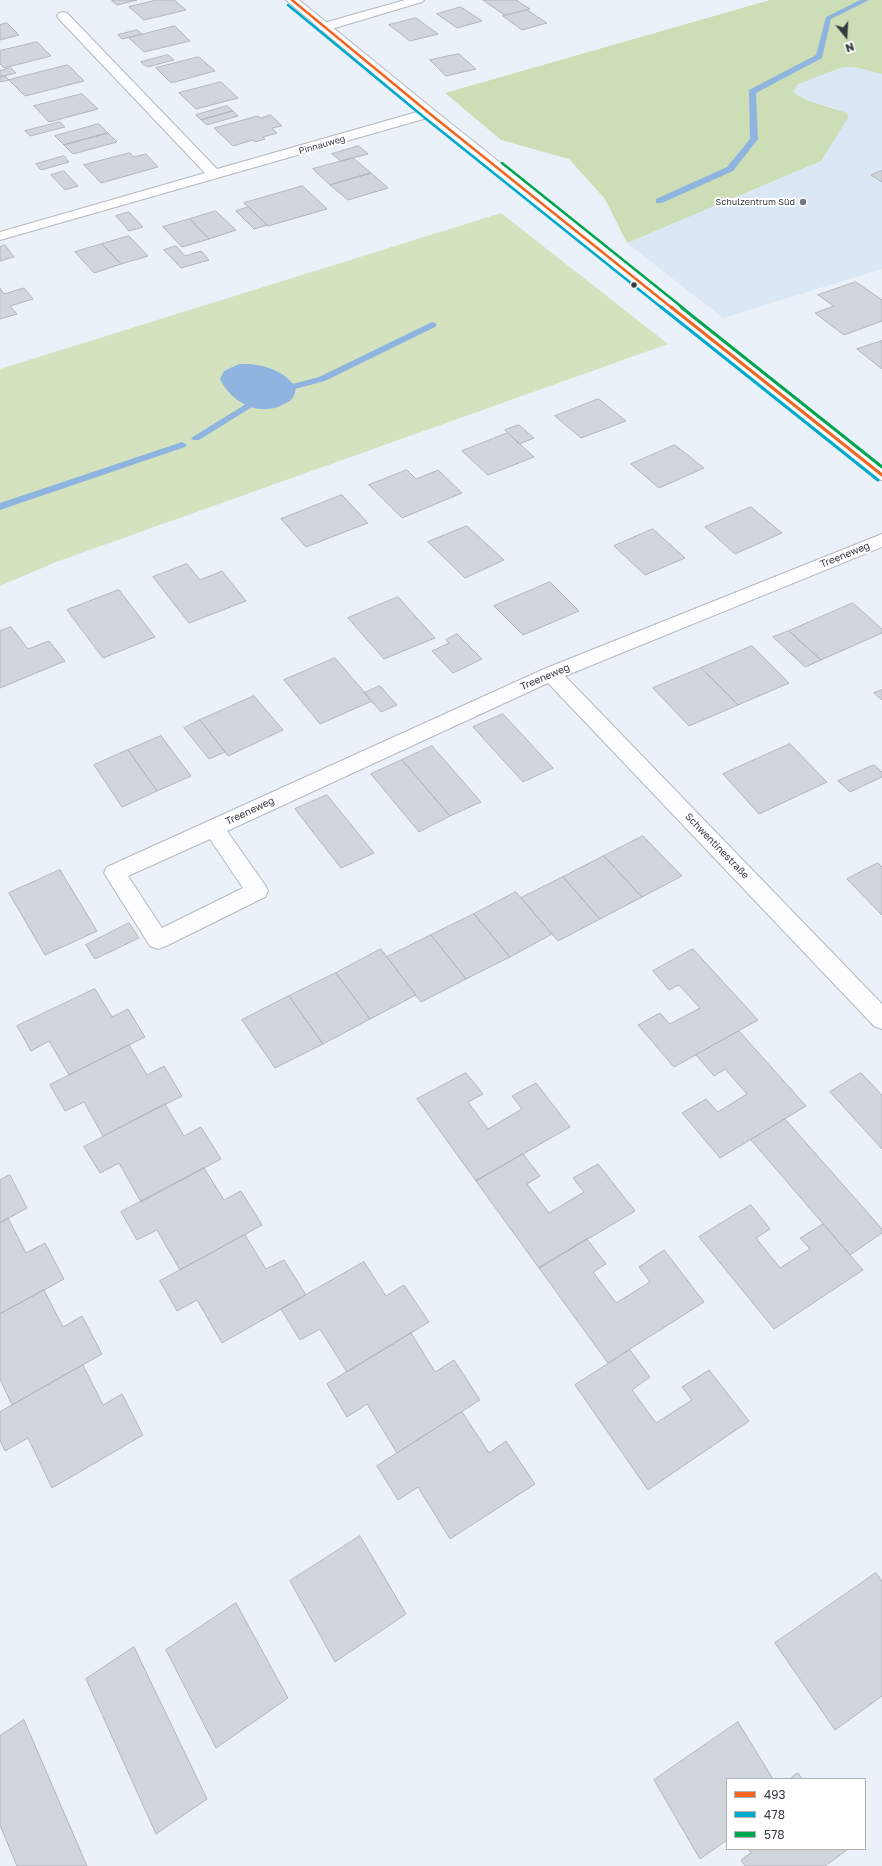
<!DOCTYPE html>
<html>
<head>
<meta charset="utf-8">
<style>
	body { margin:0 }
	#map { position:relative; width:882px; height:1866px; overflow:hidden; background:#ebf1f8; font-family:"Golos Text",sans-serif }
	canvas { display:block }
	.legend { position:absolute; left:726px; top:1778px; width:140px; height:72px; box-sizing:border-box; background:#fff; border:1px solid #afb1b3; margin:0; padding:5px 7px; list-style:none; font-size:12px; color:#363b40 }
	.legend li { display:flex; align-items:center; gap:8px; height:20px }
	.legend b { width:20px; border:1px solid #afb1b3 }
	.north { position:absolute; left:826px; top:16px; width:40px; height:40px; -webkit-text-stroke:3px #fff; paint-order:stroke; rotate:162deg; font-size:11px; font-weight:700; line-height:16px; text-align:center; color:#363b40 }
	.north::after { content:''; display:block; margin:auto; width:14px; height:18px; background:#363b40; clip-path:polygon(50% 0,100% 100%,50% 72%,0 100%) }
</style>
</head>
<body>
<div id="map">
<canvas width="882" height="1866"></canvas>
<ul class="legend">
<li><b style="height:5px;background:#f26522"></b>493</li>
<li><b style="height:5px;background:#00a9ce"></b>478</li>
<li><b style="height:5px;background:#00a651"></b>578</li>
</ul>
<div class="north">N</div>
</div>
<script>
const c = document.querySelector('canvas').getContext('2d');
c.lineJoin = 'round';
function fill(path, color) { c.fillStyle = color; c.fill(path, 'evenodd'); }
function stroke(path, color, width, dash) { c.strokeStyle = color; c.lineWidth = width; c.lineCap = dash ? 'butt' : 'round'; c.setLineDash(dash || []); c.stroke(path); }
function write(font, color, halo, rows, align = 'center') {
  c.font = font + ' "Golos Text",sans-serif'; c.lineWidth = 4; c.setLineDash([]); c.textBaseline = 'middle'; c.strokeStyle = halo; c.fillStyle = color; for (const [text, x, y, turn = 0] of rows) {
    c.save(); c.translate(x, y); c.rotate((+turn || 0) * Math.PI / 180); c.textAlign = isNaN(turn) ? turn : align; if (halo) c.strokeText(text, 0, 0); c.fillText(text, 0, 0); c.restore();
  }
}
const built = new Path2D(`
	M 843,67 L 854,67 L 882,74 L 882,269 L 723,318 L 627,243 L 821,161 L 837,109 L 806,100 L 793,92 L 798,83 Z`);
const green = new Path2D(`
	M 501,213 L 668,344 L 56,562 L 0,586 L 0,369 Z`);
const forest = new Path2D(`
	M 770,0 L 882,0 L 882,74 L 854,67 L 843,67 L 798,84 L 793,92 L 806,100 L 847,113 L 848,118 L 821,161 L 627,243 L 605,199 L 569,159 L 501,140 L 445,93 Z`);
const water = new Path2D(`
	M 239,364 C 261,363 282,369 296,387 C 295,397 292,401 282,405 C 258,417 231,402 220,379 L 224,371 Z`);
const stream = new Path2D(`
	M 860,0 L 869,0 L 831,19 L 822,58 L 756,93 L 758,139 L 733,171 L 662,203 L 656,203 L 656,199 L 727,167 L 750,139 L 749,90 L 816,55 L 826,17 Z
	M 432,322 L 435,323 L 437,325 L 435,327 L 325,381 L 280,393 L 275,390 L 277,388 L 319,377 Z
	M 262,394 L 267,397 L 265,399 L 199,440 L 193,440 L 191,438 Z
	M 182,442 L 187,445 L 185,447 L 0,510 L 0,503 Z`);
const building = new Path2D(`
	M 116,0 L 137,0 L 117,5 L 112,1 Z
	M 157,0 L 174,0 L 186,10 L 144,20 L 129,7 Z
	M 483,0 L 516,0 L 530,9 L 505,15 Z
	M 461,7 L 482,21 L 457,28 L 437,14 Z
	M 527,10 L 547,23 L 522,30 L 503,16 Z
	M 416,18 L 438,34 L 410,41 L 389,25 Z
	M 7,23 L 19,35 L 0,40 L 0,25 Z
	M 175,26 L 190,41 L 144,52 L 129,38 Z
	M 137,30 L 142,34 L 122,39 L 118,35 Z
	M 37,42 L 51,56 L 4,68 L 0,64 L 0,51 Z
	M 459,54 L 476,69 L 446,76 L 430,60 Z
	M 168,55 L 174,60 L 147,67 L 141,62 Z
	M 199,57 L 215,71 L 171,83 L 156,68 Z
	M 68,65 L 84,81 L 25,96 L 9,80 Z
	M 11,68 L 16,73 L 0,77 L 0,71 Z
	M 5,76 L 9,80 L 0,82 L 0,77 Z
	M 221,82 L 238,98 L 196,109 L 179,93 Z
	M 82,94 L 98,109 L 49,122 L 34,106 Z
	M 227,106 L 233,111 L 201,120 L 196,115 Z
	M 233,111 L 238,116 L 207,125 L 201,120 Z
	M 271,115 L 282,126 L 272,128 L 277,133 L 263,137 L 265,139 L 255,142 L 253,140 L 233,146 L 214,128 L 258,116 L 260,118 Z
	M 60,122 L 65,127 L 30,136 L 25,131 Z
	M 99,124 L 108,133 L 64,145 L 55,136 Z
	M 108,133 L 117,142 L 73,154 L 64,145 Z
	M 359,146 L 368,154 L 341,161 L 332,154 Z
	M 130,153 L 134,157 L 146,154 L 158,167 L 101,183 L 84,165 Z
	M 64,156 L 69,162 L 41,170 L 36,164 Z
	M 353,158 L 371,173 L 330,185 L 313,169 Z
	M 64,171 L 78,186 L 65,190 L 51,175 Z
	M 882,171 L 882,182 L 871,175 Z
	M 371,173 L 388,188 L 348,200 L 330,185 Z
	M 303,186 L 327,209 L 268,226 L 244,203 Z
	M 249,207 L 267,225 L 254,229 L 236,211 Z
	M 216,211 L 236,230 L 209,239 L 190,219 Z
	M 129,212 L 143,227 L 129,231 L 116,216 Z
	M 190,219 L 209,239 L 182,247 L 163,227 Z
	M 129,236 L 148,256 L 121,264 L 102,244 Z
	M 102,244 L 121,264 L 94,273 L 75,252 Z
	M 5,245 L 14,257 L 0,261 L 0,247 Z
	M 176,246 L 185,256 L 201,251 L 209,260 L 181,268 L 164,250 Z
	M 856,282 L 882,300 L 882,321 L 844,335 L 815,313 L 834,306 L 818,295 Z
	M 0,288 L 4,294 L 24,288 L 33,299 L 10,306 L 17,314 L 0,319 Z
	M 882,341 L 882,369 L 857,349 Z
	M 599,399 L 626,421 L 581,438 L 555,416 Z
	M 519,425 L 534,438 L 519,444 L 505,430 Z
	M 508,433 L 534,457 L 488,475 L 462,451 Z
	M 675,445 L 704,468 L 659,488 L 631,464 Z
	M 407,470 L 416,479 L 438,470 L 462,493 L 402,518 L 369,485 Z
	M 342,495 L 368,523 L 306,547 L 281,519 Z
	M 751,507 L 782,533 L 735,554 L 705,527 Z
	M 467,526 L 504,560 L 465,578 L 428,542 Z
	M 653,529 L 685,558 L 645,575 L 614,546 Z
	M 187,564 L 200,580 L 222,571 L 246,601 L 189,623 L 153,577 Z
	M 550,582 L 579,611 L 523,635 L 494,606 Z
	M 119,590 L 155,637 L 103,658 L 67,610 Z
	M 398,597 L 435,638 L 384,659 L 348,618 Z
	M 853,603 L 882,629 L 882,633 L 821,660 L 789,631 Z
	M 11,627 L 28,649 L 49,641 L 65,661 L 0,688 L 0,631 Z
	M 789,631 L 821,660 L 805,667 L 773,637 Z
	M 457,634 L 482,659 L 453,673 L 432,651 L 449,643 L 446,640 Z
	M 752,646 L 789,683 L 738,705 L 701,668 Z
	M 335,658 L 372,701 L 320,724 L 284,680 Z
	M 701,668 L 738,705 L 689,726 L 653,688 Z
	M 380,686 L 397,705 L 381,712 L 364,693 Z
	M 882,690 L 882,700 L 874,693 Z
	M 254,696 L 283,730 L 228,756 L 200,720 Z
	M 503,714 L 553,768 L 523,782 L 473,727 Z
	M 200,720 L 225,752 L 209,759 L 184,728 Z
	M 161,736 L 191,776 L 157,791 L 128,750 Z
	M 790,744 L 827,782 L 759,814 L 723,774 Z
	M 432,746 L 481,802 L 450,816 L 402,760 Z
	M 128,750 L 157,791 L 122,807 L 94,765 Z
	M 402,760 L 450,816 L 419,832 L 371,774 Z
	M 874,765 L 882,772 L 882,777 L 850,792 L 838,781 Z
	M 327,795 L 374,853 L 341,868 L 295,809 Z
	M 643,836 L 682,876 L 642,897 L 604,856 Z
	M 604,856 L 642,897 L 600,919 L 563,877 Z
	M 878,863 L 882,867 L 882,915 L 847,879 Z
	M 60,870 L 97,931 L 45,955 L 9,893 Z
	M 563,877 L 600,919 L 558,941 L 521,898 Z
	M 516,892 L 552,934 L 510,957 L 474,914 Z
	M 474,914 L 510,957 L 466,979 L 431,935 Z
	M 129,923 L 139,938 L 95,959 L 86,945 Z
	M 431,935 L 466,979 L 421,1002 L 387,957 Z
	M 381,949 L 416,995 L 370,1019 L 336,973 Z
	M 693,949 L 758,1020 L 674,1067 L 638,1025 L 660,1013 L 670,1024 L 700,1008 L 679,985 L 669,990 L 653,971 Z
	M 336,973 L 370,1019 L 323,1044 L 289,996 Z
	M 95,989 L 112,1017 L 128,1009 L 145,1037 L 69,1075 L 49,1041 L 31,1051 L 17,1026 Z
	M 289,996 L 323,1044 L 275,1068 L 242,1020 Z
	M 739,1031 L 806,1106 L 720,1158 L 682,1113 L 706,1099 L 718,1112 L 747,1094 L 725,1069 L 714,1076 L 696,1055 Z
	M 129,1045 L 147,1075 L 164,1066 L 182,1096 L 103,1136 L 84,1102 L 65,1111 L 50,1085 Z
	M 466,1073 L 483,1094 L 468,1102 L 488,1129 L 522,1109 L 512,1096 L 536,1083 L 570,1127 L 476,1181 L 417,1099 Z
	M 861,1073 L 882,1095 L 882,1149 L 830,1092 Z
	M 165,1104 L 184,1136 L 201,1127 L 221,1159 L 141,1202 L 119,1163 L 100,1173 L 84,1147 Z
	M 785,1119 L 882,1229 L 882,1233 L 850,1255 L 751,1140 Z
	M 523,1154 L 540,1176 L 527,1184 L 549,1213 L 584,1192 L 573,1178 L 598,1164 L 635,1211 L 539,1268 L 476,1181 Z
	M 204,1168 L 224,1200 L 241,1191 L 262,1225 L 180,1270 L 157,1230 L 137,1240 L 121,1212 Z
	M 10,1175 L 27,1208 L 0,1223 L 0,1180 Z
	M 751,1205 L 770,1229 L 756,1238 L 780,1268 L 810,1249 L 800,1238 L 823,1224 L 863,1270 L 774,1329 L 699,1237 Z
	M 8,1218 L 26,1253 L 45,1243 L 64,1279 L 0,1314 L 0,1223 Z
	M 245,1235 L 266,1269 L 284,1260 L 306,1295 L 222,1343 L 197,1300 L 177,1311 L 160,1281 Z
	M 587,1239 L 606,1264 L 593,1272 L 616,1303 L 650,1282 L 639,1267 L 664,1250 L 704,1302 L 608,1363 L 539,1268 Z
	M 364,1262 L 386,1296 L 404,1285 L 429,1322 L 347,1372 L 320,1329 L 300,1340 L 281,1309 Z
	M 44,1290 L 63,1327 L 82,1316 L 102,1354 L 12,1405 L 0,1379 L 0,1314 Z
	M 411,1333 L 435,1372 L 454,1360 L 480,1400 L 397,1453 L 367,1404 L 347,1417 L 327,1384 Z
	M 630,1350 L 650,1377 L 632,1390 L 656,1423 L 692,1400 L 682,1387 L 709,1370 L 749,1421 L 648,1490 L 575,1385 Z
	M 83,1365 L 103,1405 L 122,1394 L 143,1435 L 52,1488 L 28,1438 L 5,1451 L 0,1440 L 0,1412 Z
	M 462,1412 L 489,1453 L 506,1441 L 535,1484 L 450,1539 L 418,1487 L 398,1500 L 377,1466 Z
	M 360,1536 L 406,1614 L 335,1662 L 290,1581 Z
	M 876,1573 L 882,1581 L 882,1696 L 835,1730 L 775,1643 Z
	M 236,1603 L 288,1698 L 216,1748 L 166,1650 Z
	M 134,1647 L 207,1799 L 156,1834 L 86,1679 Z
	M 24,1720 L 87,1866 L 17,1866 L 0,1825 L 0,1736 Z
	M 738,1722 L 773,1779 L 727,1779 L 727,1840 L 700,1859 L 654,1780 Z
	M 798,1773 L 802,1779 L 790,1779 Z
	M 748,1849 L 846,1849 L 847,1850 L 825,1866 L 745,1866 L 741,1860 L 751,1853 Z`);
const minor = new Path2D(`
	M 405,0 L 424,0 L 422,2 L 328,30 L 320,30 L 318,27 L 320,24 Z
	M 63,12 L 67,13 L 217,169 L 424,110 L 434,110 L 435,113 L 434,116 L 0,240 L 0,232 L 205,173 L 59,19 L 57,16 L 59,13 Z
	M 882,534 L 882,547 L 565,676 L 882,1004 L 882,1029 L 874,1026 L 548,683 L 227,831 L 265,885 L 268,891 L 265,897 L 166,946 L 158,949 L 150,946 L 104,873 L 107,867 L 544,669 ZM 210,839 L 243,888 L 162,928 L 128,876 Z`);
const secondary = new Path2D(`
	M 286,0 L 299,0 L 434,110 L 882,467 L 882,480 L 876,479 L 424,116 Z`);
const bus1Far1 = new Path2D(`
	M 292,0 L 429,113 L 672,308`);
const bus1 = new Path2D(`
	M 671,307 L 882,475`);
const bus2Far1 = new Path2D(`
	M 288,5 L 425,118 L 662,308`);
const bus2 = new Path2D(`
	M 661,307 L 878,480`);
const bus3Far1 = new Path2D(`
	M 502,163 L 683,308`);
const bus3 = new Path2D(`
	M 681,307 L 882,467`);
const markers = [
	[803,202,4,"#757b80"],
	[634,285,3.5,"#363b40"]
];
const farStreetnames = [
	["Pinnauweg",322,145,-16]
];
const farPoinames = [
	["Schulzentrum Süd",795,202]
];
const streetNames = [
	["Treeneweg",845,555,-22],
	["Treeneweg",545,677,-23],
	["Treeneweg",250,811,-25],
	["Schwentinestraße",717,846,46]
];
fill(built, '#dce7f5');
fill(green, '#d4e2bf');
fill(forest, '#cdddb5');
fill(water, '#8fb4e0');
fill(stream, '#8fb4e0');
fill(building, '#d1d6dc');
stroke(building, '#b1b6bc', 1);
stroke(minor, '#b5b9bf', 2);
stroke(secondary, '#b5b9bf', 2);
fill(minor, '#fcfdfe');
fill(secondary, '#fcfdfe');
stroke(bus1Far1, '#f26522', 2.5);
stroke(bus1, '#f26522', 3);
stroke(bus2Far1, '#00a9ce', 2.5);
stroke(bus2, '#00a9ce', 3);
stroke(bus3Far1, '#00a651', 2.5);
stroke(bus3, '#00a651', 3);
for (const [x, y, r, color] of markers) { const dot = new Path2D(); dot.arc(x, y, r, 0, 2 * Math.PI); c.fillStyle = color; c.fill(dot); stroke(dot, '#fff', 1.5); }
write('9px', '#363b40', '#fff', farStreetnames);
write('9px', '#363b40', '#fff', farPoinames, 'right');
write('10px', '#363b40', '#fff', streetNames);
</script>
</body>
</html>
